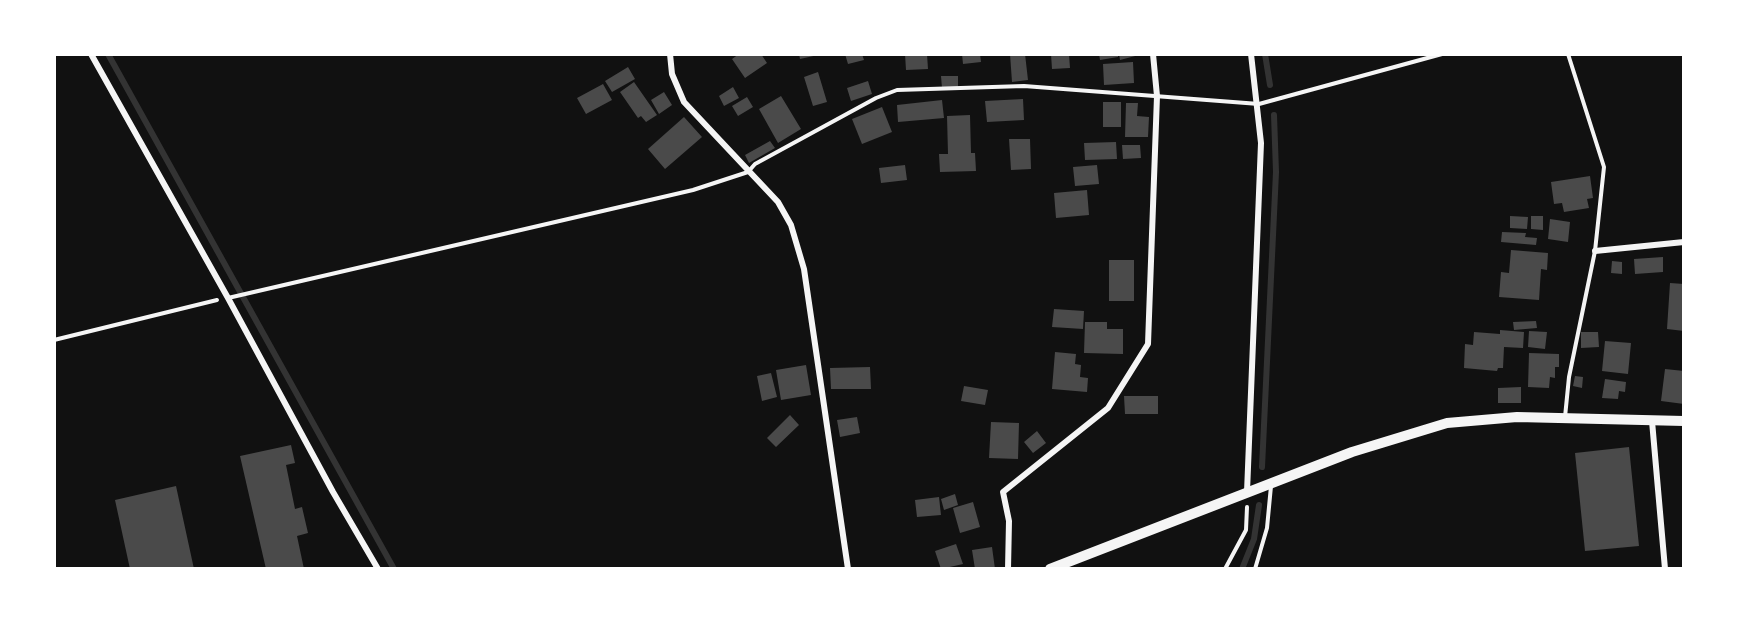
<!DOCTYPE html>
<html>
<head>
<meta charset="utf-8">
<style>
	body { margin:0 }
	#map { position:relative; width:1738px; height:623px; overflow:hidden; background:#111; font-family:Mulish,sans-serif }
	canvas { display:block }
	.frame { position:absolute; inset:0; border:56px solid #fff; pointer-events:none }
</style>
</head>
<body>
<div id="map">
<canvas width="1738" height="623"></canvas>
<div class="frame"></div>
</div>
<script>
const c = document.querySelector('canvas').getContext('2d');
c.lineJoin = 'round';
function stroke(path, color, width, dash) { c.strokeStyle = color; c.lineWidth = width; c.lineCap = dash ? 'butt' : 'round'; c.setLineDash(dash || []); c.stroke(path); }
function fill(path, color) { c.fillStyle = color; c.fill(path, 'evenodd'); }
const stream = new Path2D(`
	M 108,54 L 394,569
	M 1265,54 L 1270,85
	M 1262,467 L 1276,172 L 1274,115
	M 1242,569 L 1254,539 L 1259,505`);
const building = new Path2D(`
	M 739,54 L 761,54 L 767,63 L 745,78 L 732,59 Z
	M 799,54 L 818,54 L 818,55 L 800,59 Z
	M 845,54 L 862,54 L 864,60 L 848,64 Z
	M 905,54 L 927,54 L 928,69 L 906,70 Z
	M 962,54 L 980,54 L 981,62 L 963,64 Z
	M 1010,54 L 1025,54 L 1028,80 L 1012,82 Z
	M 1051,54 L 1069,54 L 1070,68 L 1052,69 Z
	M 1099,54 L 1118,54 L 1118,57 L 1100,60 Z
	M 1119,54 L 1139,54 L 1139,55 L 1120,60 Z
	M 1133,62 L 1134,83 L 1104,85 L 1103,64 Z
	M 628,67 L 635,79 L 612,92 L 605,81 Z
	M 818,72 L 827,102 L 813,106 L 804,77 Z
	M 941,76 L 958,76 L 958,87 L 942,88 Z
	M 868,81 L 872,94 L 851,101 L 847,88 Z
	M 634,82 L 657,115 L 646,122 L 641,116 L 638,118 L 620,92 Z
	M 603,84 L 612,100 L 586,114 L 577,98 Z
	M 733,87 L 739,98 L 724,106 L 719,96 Z
	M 664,92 L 672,105 L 659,114 L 651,100 Z
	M 781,96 L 801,129 L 778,143 L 759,109 Z
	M 747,97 L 753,107 L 738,116 L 732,106 Z
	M 1023,99 L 1024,120 L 987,122 L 985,101 Z
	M 942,100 L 944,118 L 898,122 L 897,105 Z
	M 1103,102 L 1121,102 L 1121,127 L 1103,127 Z
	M 1126,103 L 1138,103 L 1137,116 L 1149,117 L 1148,137 L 1125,137 Z
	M 882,107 L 892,132 L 862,144 L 852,119 Z
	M 970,115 L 971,153 L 975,153 L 976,171 L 940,172 L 939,154 L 948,154 L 947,116 Z
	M 684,117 L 702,137 L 665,169 L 648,149 Z
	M 1009,139 L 1030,139 L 1031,169 L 1011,170 Z
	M 770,141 L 775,148 L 749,163 L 745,155 Z
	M 1116,142 L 1117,159 L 1085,160 L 1084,143 Z
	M 1122,145 L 1140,145 L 1141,158 L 1123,159 Z
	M 905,165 L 907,180 L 881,183 L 879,168 Z
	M 1097,165 L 1099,184 L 1075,186 L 1073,167 Z
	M 1590,176 L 1593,198 L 1587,199 L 1589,208 L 1564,212 L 1562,203 L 1554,204 L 1551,182 Z
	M 1087,190 L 1089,215 L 1056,218 L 1054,193 Z
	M 1510,216 L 1528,217 L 1527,229 L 1510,228 Z
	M 1531,216 L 1543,216 L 1543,230 L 1531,229 Z
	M 1550,219 L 1570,222 L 1568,242 L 1548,239 Z
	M 1502,232 L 1526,233 L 1525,237 L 1537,238 L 1536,245 L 1501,242 Z
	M 1511,250 L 1548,253 L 1547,270 L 1541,269 L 1539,300 L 1499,297 L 1501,272 L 1509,273 Z
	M 1663,257 L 1663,272 L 1635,274 L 1634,259 Z
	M 1109,260 L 1134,260 L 1134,301 L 1109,301 Z
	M 1612,261 L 1622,262 L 1622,274 L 1611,273 Z
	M 1670,283 L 1684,284 L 1684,331 L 1667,329 Z
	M 1054,309 L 1084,311 L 1083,329 L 1052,327 Z
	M 1536,321 L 1537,328 L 1514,330 L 1513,322 Z
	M 1085,322 L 1107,322 L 1107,329 L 1123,329 L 1123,354 L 1084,353 Z
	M 1500,330 L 1524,332 L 1523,348 L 1504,347 L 1503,368 L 1498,368 L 1497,371 L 1464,368 L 1465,344 L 1473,345 L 1474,332 L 1500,334 Z
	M 1529,331 L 1547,332 L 1545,349 L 1528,347 Z
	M 1581,332 L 1598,332 L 1599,347 L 1581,348 Z
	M 1605,341 L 1631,343 L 1628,374 L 1602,371 Z
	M 1055,352 L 1076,354 L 1075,364 L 1081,365 L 1080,377 L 1088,378 L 1087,392 L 1052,389 Z
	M 1529,353 L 1559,354 L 1559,367 L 1555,367 L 1555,378 L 1550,377 L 1549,388 L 1528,387 Z
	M 806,365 L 811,395 L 781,400 L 776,370 Z
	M 870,367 L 871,389 L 831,389 L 830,368 Z
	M 1665,369 L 1684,371 L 1684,404 L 1661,401 Z
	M 771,373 L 777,397 L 762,401 L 757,376 Z
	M 1575,376 L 1583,377 L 1582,388 L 1573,386 Z
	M 1605,379 L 1626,382 L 1625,392 L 1619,391 L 1618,399 L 1602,398 Z
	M 964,386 L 988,390 L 985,405 L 961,401 Z
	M 1521,387 L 1521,403 L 1498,403 L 1498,388 Z
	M 1124,396 L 1158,396 L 1158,414 L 1125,414 Z
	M 790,415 L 799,425 L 776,447 L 767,438 Z
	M 857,417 L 860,433 L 840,437 L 837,420 Z
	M 991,422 L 1019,423 L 1018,459 L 989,458 Z
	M 1037,431 L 1046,443 L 1033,453 L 1024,442 Z
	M 291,445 L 295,463 L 286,465 L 295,509 L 302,507 L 308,533 L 297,536 L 304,569 L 266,569 L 240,456 Z
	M 1629,447 L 1639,546 L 1585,551 L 1575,453 Z
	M 176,486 L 194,569 L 130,569 L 115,500 Z
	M 955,494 L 958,505 L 944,510 L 941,499 Z
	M 939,497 L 941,515 L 917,517 L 915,500 Z
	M 973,502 L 980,527 L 960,533 L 953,508 Z
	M 956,544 L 963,564 L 941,569 L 935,551 Z
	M 992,547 L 995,569 L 975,569 L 972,550 Z`);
const path = new Path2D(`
	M 54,340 L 217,300
	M 1225,569 L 1246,530 L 1247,507`);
const service = new Path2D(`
	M 228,298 L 693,190 L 748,172 L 755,164 L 876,98 L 897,90 L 1024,86 L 1259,104 L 1442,54
	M 1565,417 L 1569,377 L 1595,251 L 1604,167 L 1568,54
	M 1255,569 L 1267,528 L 1271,486`);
const minor = new Path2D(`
	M 91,54 L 228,298 L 333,492 L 378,569
	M 670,54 L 672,74 L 684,102 L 778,202 L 791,225 L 804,269 L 848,569
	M 1595,251 L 1684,242
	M 1652,421 L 1665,569
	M 1247,492 L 1261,143 L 1251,54
	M 1008,569 L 1009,521 L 1003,492 L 1108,408 L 1148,344 L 1157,96 L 1153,54`);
const secondary = new Path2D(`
	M 1050,569 L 1352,452 L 1447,423 L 1517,417 L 1684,421`);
stroke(stream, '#333', 6);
fill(building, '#4a4a4a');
stroke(path, '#f5f5f5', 4);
stroke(service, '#f5f5f5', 4);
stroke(minor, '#f5f5f5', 6);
stroke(secondary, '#f5f5f5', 10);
</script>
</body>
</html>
